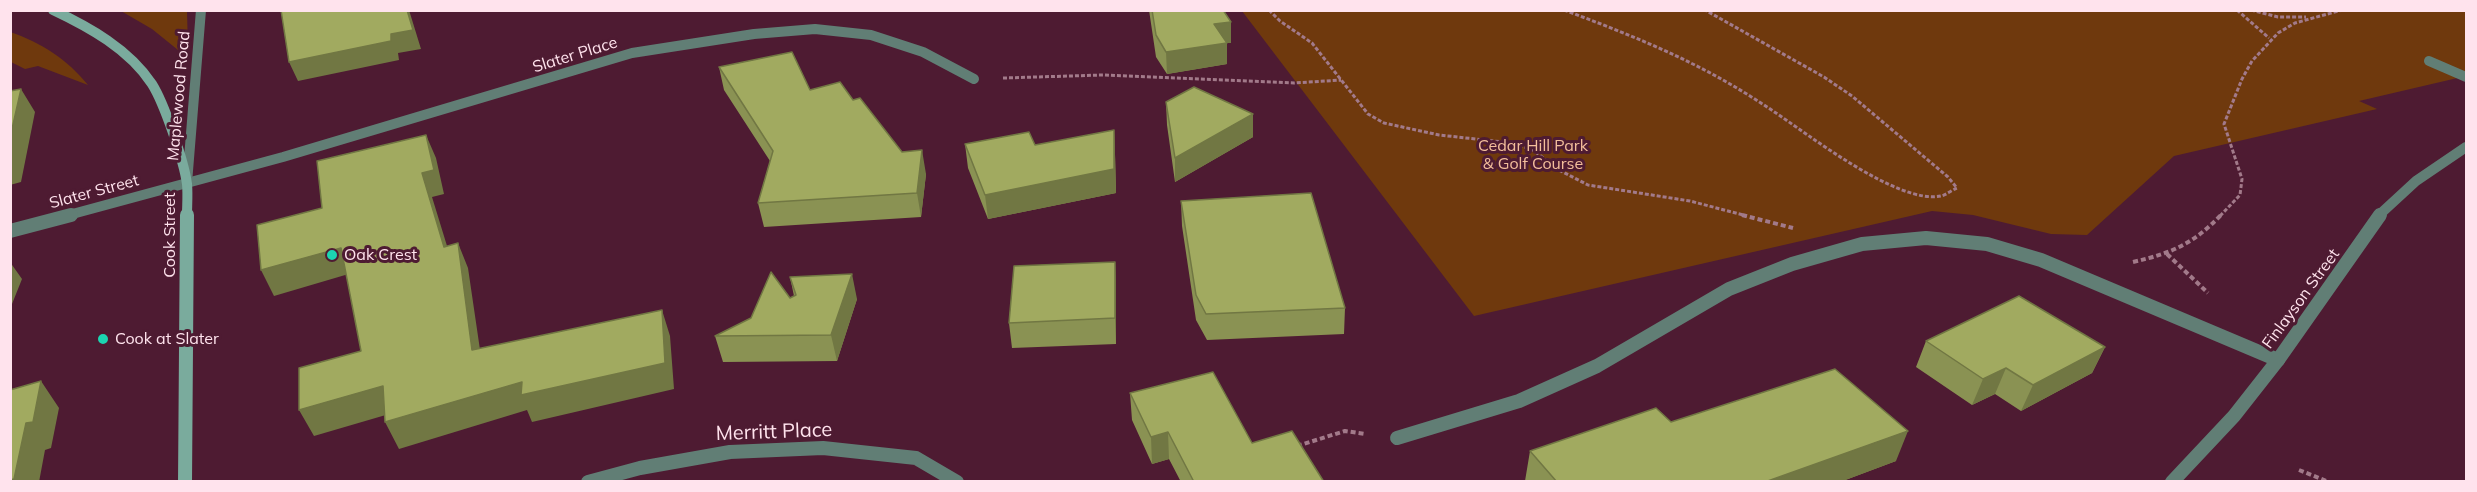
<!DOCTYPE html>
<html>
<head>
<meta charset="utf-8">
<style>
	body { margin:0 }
	#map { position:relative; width:2477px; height:492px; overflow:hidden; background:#4e1b32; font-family:Mulish,sans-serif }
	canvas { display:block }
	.frame { position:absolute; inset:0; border:12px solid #ffe3ed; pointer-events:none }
</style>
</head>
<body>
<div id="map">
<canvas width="2477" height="492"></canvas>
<div class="frame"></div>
</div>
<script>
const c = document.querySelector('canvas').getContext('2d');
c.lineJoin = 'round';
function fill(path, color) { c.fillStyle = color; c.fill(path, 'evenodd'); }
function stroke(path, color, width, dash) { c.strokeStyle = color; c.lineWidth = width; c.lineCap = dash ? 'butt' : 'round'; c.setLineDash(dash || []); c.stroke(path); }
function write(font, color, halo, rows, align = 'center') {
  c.font = font + ' Mulish,sans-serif'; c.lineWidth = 6; c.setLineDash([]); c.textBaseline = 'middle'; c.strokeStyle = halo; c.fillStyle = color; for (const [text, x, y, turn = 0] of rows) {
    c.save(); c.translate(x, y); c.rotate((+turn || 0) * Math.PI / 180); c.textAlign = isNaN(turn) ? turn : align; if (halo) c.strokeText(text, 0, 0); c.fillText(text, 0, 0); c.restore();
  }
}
const green = new Path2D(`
	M 121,11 L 187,11 L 188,48 L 178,50 L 152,29 Z
	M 1242,11 L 2466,11 L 2466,76 L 2359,101 L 2377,109 L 2174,156 L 2087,235 L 2051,234 L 1973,215 L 1932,211 L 1474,316 Z
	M 10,32 C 42,43 67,59 88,85 L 38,66 L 25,69 L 11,62 Z`);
const pathFar1 = new Path2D(`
	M 1269,10 L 1280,21 L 1312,43 L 1368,114 L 1384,123 L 1439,135 L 1512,143 L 1533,150 L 1559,170 L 1588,185 L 1690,201 L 1747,216
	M 1564,10 C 1615,29 1666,49 1714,75 C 1734,86 1754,98 1773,111 C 1808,134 1898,205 1941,196 C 1946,195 1952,190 1957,188 L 1948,177 L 1852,96 L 1824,77 L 1705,10
	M 2237,10 L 2269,38
	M 2251,10 L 2278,17 L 2306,17
	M 1003,78 L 1103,75 L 1294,83 L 1341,80
	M 2220,216 L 2240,195 L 2242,179 L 2224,124 L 2242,79 L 2252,61 L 2278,33 L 2295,23 L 2342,10`);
const path = new Path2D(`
	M 1742,215 L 1793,228
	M 2167,254 L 2208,293
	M 2133,262 C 2172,253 2193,244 2221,215
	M 1297,446 L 1345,431 L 1365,434
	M 2299,470 L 2329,482`);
const serviceFar1 = new Path2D(`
	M 2429,61 L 2466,77`);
const service = new Path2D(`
	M 1397,438 L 1519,401 L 1597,366 L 1729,289 L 1792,264 L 1862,244 L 1926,238 L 1987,244 L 2041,260 L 2278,360`);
const minorFar1 = new Path2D(`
	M 65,216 L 283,157 L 632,53 L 754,34 L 815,29 L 871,35 L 923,52 L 974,79`);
const minor = new Path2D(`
	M 10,231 L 71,215
	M 588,482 L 640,468 L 730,452 L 823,448 L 916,458 L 957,482`);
const tertiaryFar1 = new Path2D(`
	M 187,183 L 201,10
	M 2378,216 L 2416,181 L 2466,147`);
const tertiary = new Path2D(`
	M 2172,482 L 2234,416 L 2278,360 L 2380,215`);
const secondaryFar1 = new Path2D(`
	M 53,10 C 89,27 129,49 152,84 C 164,103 184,161 187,184 C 188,194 187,206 187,216`);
const secondary = new Path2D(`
	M 185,482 L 187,215`);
const wall = new Path2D(`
	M 1149,10 L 1223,10 L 1231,43 L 1227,43 L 1227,64 L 1167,74 L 1156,57 Z
	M 719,67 L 810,90 L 853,100 L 902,152 L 926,174 L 921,217 L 764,227 L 758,203 L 770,161 L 724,90 Z
	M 1166,102 L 1253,137 L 1175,182 L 1167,125 Z
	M 1114,130 L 1115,154 L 1116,193 L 988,219 L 968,168 L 965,144 L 1035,145 Z
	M 1181,201 L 1345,308 L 1344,334 L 1207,340 L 1196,320 L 1182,226 Z
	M 1115,262 L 1116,287 L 1116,344 L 1012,348 L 1009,323 Z
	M 790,277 L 857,299 L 837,361 L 723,362 L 715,336 L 794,296 Z
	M 1926,341 L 2105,347 L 2092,373 L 2021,411 L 1995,394 L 1972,405 L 1916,367 Z
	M 1130,393 L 1252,443 L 1324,482 L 1181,482 L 1169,459 L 1152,464 L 1132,420 Z
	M 1671,422 L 1896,461 L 1840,482 L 1525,481 L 1530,451 Z`);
const shadedWall = new Path2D(`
	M 407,10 L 409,10 L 421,49 L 398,53 L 399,60 L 298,81 L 289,62 Z
	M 1231,22 L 1231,43 L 1227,43 L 1227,64 L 1167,74 L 1166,52 L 1214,24 Z
	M 21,89 L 35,112 L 21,182 L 10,185 L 10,138 Z
	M 1253,114 L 1253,137 L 1175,182 L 1175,158 Z
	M 1114,130 L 1115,154 L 1116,193 L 988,219 L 985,195 Z
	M 426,135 L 436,158 L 444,194 L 432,197 L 455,272 L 444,247 L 422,173 Z
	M 922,150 L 926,174 L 921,217 L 917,193 Z
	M 458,243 L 468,268 L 484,377 L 472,350 Z
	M 341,248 L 352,273 L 274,296 L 261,270 Z
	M 10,262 L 22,279 L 10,309 Z
	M 1115,262 L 1116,287 L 1116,344 L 1115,318 Z
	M 852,274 L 857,299 L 837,361 L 831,335 Z
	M 662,310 L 670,336 L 674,389 L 532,422 L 527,410 L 399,449 L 385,422 L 522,382 Z
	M 2105,347 L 2092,373 L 2021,411 L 2033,385 Z
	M 2006,368 L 1995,394 L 1972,405 L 1983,379 Z
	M 41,381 L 59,408 L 51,448 L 45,450 L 39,482 L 10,482 L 26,423 Z
	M 383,386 L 396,412 L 314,436 L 299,410 Z
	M 1908,431 L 1896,461 L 1840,482 L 1765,482 Z
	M 1168,432 L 1169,459 L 1152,464 L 1151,437 Z`);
const building = new Path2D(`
	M 281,10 L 407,10 L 413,30 L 391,34 L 391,41 L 289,62 Z
	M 1152,10 L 1223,10 L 1231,22 L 1214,24 L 1227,43 L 1166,52 L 1156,35 Z
	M 792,52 L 810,90 L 840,82 L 853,100 L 860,98 L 902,152 L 922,150 L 917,193 L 758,203 L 773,151 L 719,67 Z
	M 1194,87 L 1253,114 L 1175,158 L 1166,102 Z
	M 21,89 L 10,138 L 10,91 Z
	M 1114,130 L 1114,169 L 985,195 L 965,144 L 1029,132 L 1035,145 Z
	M 426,135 L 434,170 L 422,173 L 444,247 L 458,243 L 472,350 L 662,310 L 665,363 L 521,395 L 522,382 L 385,422 L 383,386 L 299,410 L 299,368 L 361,351 L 341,248 L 261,270 L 257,225 L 322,208 L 317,161 Z
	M 1311,193 L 1345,308 L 1206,314 L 1196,295 L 1181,201 Z
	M 1115,262 L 1115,318 L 1009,323 L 1014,266 Z
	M 771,272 L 790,298 L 796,295 L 790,277 L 852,274 L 831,335 L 715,336 L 751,318 Z
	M 2019,296 L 2105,347 L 2033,385 L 2006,368 L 1983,379 L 1926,341 Z
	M 1835,369 L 1908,431 L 1765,482 L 1557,482 L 1530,451 L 1656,408 L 1671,422 Z
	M 1213,372 L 1252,443 L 1292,431 L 1324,482 L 1194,482 L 1168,432 L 1151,437 L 1130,393 Z
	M 41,381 L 33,422 L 26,423 L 14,479 L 10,480 L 10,390 Z`);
const markers = [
	[332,255,6,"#1bd5b1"],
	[103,339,6,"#1bd5b1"]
];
const streetNames = [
	["Slater Place",575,55,-17],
	["Maplewood Road",179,96,-85],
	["Slater Street",94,192,-15],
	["Cook Street",170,235,-90],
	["Finlayson Street",2301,299,-54]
];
const parkNames = [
	["Cedar Hill Park",1533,146],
	["& Golf Course",1533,164]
];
const poiNames = [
	["Oak Crest",344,255],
	["Cook at Slater",115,339]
];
const nearStreetnames = [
	["Merritt Place",774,432,-2]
];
fill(green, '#6f390d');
stroke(pathFar1, '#a27a8a', 3, [4, 2]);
stroke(path, '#a27a8a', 4, [5, 3]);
stroke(serviceFar1, '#617e75', 10);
stroke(service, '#617e75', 14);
stroke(minorFar1, '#617e75', 10);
stroke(minor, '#617e75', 14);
stroke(tertiaryFar1, '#617e75', 10);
stroke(tertiary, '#617e75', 14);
stroke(secondaryFar1, '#7aab9d', 10);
stroke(secondary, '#7aab9d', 14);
fill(wall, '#8a9253');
fill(shadedWall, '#717743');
fill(building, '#a1aa60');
stroke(building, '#717743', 1.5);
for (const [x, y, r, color] of markers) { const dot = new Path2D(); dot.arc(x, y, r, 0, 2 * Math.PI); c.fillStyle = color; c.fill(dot); stroke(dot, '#4e1b32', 2); }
write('16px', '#ffe3ed', '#4e1b32', streetNames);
write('16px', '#f3be9b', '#4e1b32', parkNames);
write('16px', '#ffe3ed', '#4e1b32', poiNames, 'left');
write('20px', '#ffe3ed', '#4e1b32', nearStreetnames);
</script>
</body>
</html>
